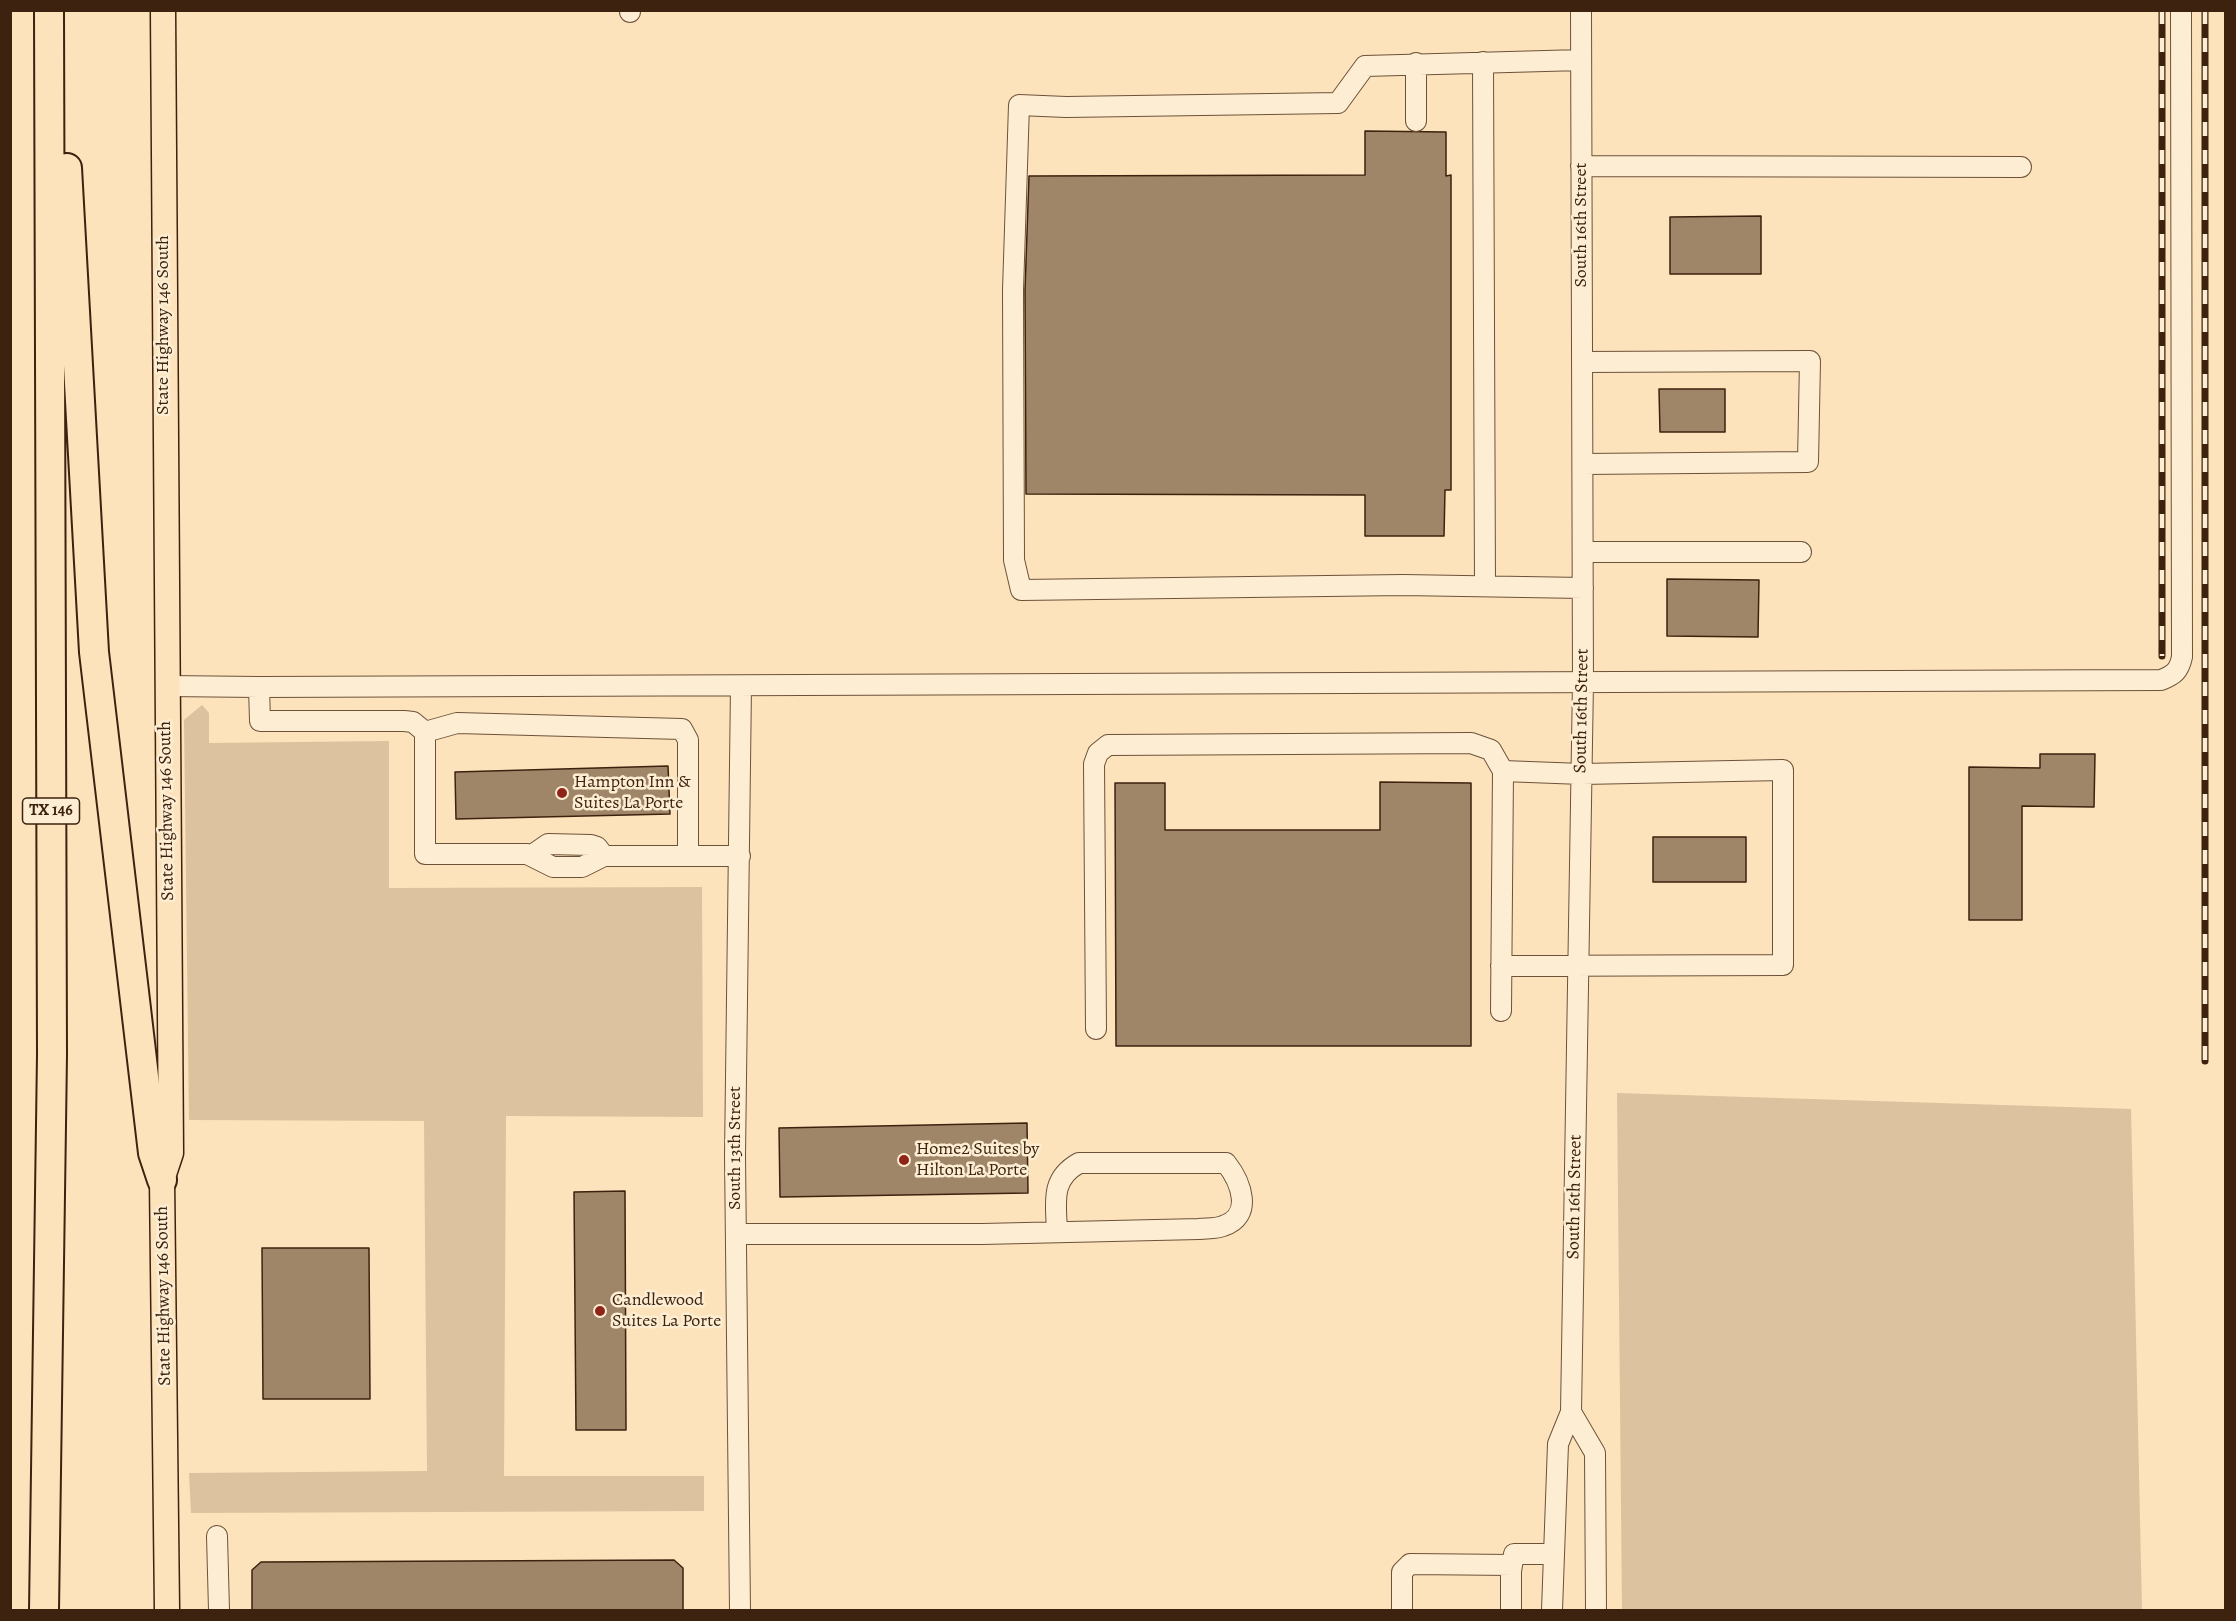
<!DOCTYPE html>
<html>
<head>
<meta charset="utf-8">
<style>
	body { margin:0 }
	#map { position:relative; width:2236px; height:1621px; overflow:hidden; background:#fce3bb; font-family:Alegreya,serif }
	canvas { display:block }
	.frame { position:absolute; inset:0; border:12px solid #3d220f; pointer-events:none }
</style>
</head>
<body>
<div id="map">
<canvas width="2236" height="1621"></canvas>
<div class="frame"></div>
</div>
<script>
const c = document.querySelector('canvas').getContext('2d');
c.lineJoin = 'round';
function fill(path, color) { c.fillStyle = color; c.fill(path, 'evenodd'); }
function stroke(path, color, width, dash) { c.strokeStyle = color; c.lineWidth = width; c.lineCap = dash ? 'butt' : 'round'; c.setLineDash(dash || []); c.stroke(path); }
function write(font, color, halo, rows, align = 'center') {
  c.font = font + ' Alegreya,serif'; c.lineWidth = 5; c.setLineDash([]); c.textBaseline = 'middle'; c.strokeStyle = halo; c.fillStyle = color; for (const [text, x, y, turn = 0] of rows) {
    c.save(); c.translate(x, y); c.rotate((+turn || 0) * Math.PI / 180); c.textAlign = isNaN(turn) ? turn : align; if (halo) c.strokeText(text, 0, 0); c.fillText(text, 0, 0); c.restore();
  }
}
const green = new Path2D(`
	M 202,705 L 209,713 L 209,743 L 389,741 L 389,888 L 702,887 L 703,1117 L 506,1116 L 504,1476 L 704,1476 L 704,1511 L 191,1513 L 189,1473 L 427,1471 L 424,1121 L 189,1120 L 184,720 Z
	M 1617,1093 L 2131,1109 L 2142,1610 L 1622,1610 Z`);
const building = new Path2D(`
	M 1365,131 L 1446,132 L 1446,176 L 1451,175 L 1451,490 L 1445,490 L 1444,536 L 1365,536 L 1365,495 L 1026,494 L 1025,290 L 1029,176 L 1365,175 Z
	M 1761,216 L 1761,274 L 1670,274 L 1670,217 Z
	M 1659,389 L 1725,389 L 1725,432 L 1660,432 Z
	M 1667,579 L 1759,580 L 1758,637 L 1667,636 Z
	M 2040,754 L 2095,754 L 2094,807 L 2022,806 L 2022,920 L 1969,920 L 1969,767 L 2040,768 Z
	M 668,766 L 670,814 L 456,819 L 455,772 Z
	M 1380,782 L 1471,783 L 1471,1046 L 1116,1046 L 1115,783 L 1165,783 L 1165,830 L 1380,830 Z
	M 1653,837 L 1746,837 L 1746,882 L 1653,882 Z
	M 1027,1123 L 1028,1193 L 780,1197 L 779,1128 Z
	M 625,1191 L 626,1430 L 576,1430 L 574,1192 Z
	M 262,1248 L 369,1248 L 370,1399 L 263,1399 Z
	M 674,1560 L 683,1568 L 683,1611 L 252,1611 L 252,1570 L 261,1562 Z`);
const minor = new Path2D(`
	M 630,10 L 630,12
	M 1581,60 L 1365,66 L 1338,103 L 1066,107 L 1019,105 L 1013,290 L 1014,560 L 1021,590 L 1403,585 L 1583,588
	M 1483,62 L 1485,586
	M 1416,63 L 1416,121
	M 1581,166 L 2021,167
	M 1582,362 L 1810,361 L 1808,462 L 1583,464
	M 1583,552 L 1801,552
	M 166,686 L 259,687 L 260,721 L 404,721 L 413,722 L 425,732 L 457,723 L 682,729 L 688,740 L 688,856
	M 259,687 L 2161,680 C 2174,675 2179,671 2182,657 L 2181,10
	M 425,732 L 425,854 L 527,854 L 553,867 L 582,867 L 604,856 L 740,856
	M 532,855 L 548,844 L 591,845 L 597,847 L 604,856
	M 1501,1011 L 1503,771
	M 1096,1029 L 1094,764 L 1098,753 L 1108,745 L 1471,743 L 1491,750 L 1503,771 L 1582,774 L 1783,770 L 1783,965 L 1501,966
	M 736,1234 L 982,1234 L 1199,1229 C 1207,1228 1216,1229 1223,1226 C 1254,1216 1241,1182 1226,1163 L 1079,1163 C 1050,1179 1056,1203 1057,1231
	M 1571,1412 L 1595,1453 L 1596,1610
	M 217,1536 L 219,1610
	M 740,1610 L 735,1156 L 741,686
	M 1402,1610 L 1402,1572 L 1410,1564 L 1512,1565
	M 1511,1610 L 1511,1571 L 1514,1554 L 1554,1554
	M 1552,1610 L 1558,1444 L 1571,1412 L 1583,682 L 1581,10`);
const major = new Path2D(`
	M 163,10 L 171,1153 L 162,1180 L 167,1610`);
const highway = new Path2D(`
	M 67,168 L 94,652 L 153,1153 L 162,1180
	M 44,1610 L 52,1055 L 49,10`);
const rail = new Path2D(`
	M 2162,10 L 2162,656
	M 2205,10 L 2205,1061`);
const markers = [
	[562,793,6,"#8f2418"],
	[904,1160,6,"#8f2418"],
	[600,1311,6,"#8f2418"]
];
const shields = [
	[51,811,57]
];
const shieldNames = [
	["TX 146",51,811]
];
const streetNames = [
	["South 16th Street",1582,225,-90],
	["State Highway 146 South",164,325,-90],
	["South 16th Street",1582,711,-89],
	["State Highway 146 South",167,811,-91],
	["South 13th Street",736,1148,-90],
	["South 16th Street",1575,1197,-89],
	["State Highway 146 South",164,1296,-91]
];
const poiNames = [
	["Hampton Inn &",574,783],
	["Suites La Porte",574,804],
	["Home2 Suites by",916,1150],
	["Hilton La Porte",916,1171],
	["Candlewood",612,1301],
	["Suites La Porte",612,1322]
];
fill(green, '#dcc29e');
fill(building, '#a08668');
stroke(building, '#3d220f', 1.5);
stroke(minor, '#6d523a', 22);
stroke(major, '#3d220f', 27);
stroke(highway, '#3d220f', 32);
stroke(minor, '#fdedd3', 20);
stroke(major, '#fce3bb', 24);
stroke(highway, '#fce3bb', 28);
stroke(rail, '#3d220f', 7);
stroke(rail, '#fdedd3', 4.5, [14]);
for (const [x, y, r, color] of markers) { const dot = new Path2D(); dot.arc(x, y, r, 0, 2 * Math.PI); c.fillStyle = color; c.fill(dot); stroke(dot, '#fdedd3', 2); }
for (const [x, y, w] of shields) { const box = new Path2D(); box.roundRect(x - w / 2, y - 13, w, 26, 4.5); c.fillStyle = '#fdedd3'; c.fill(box); stroke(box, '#3d220f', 1.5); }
write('bold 16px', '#3d220f', null, shieldNames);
write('18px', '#3d220f', '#fdedd3', streetNames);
write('18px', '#3d220f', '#fdedd3', poiNames, 'left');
</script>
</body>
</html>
